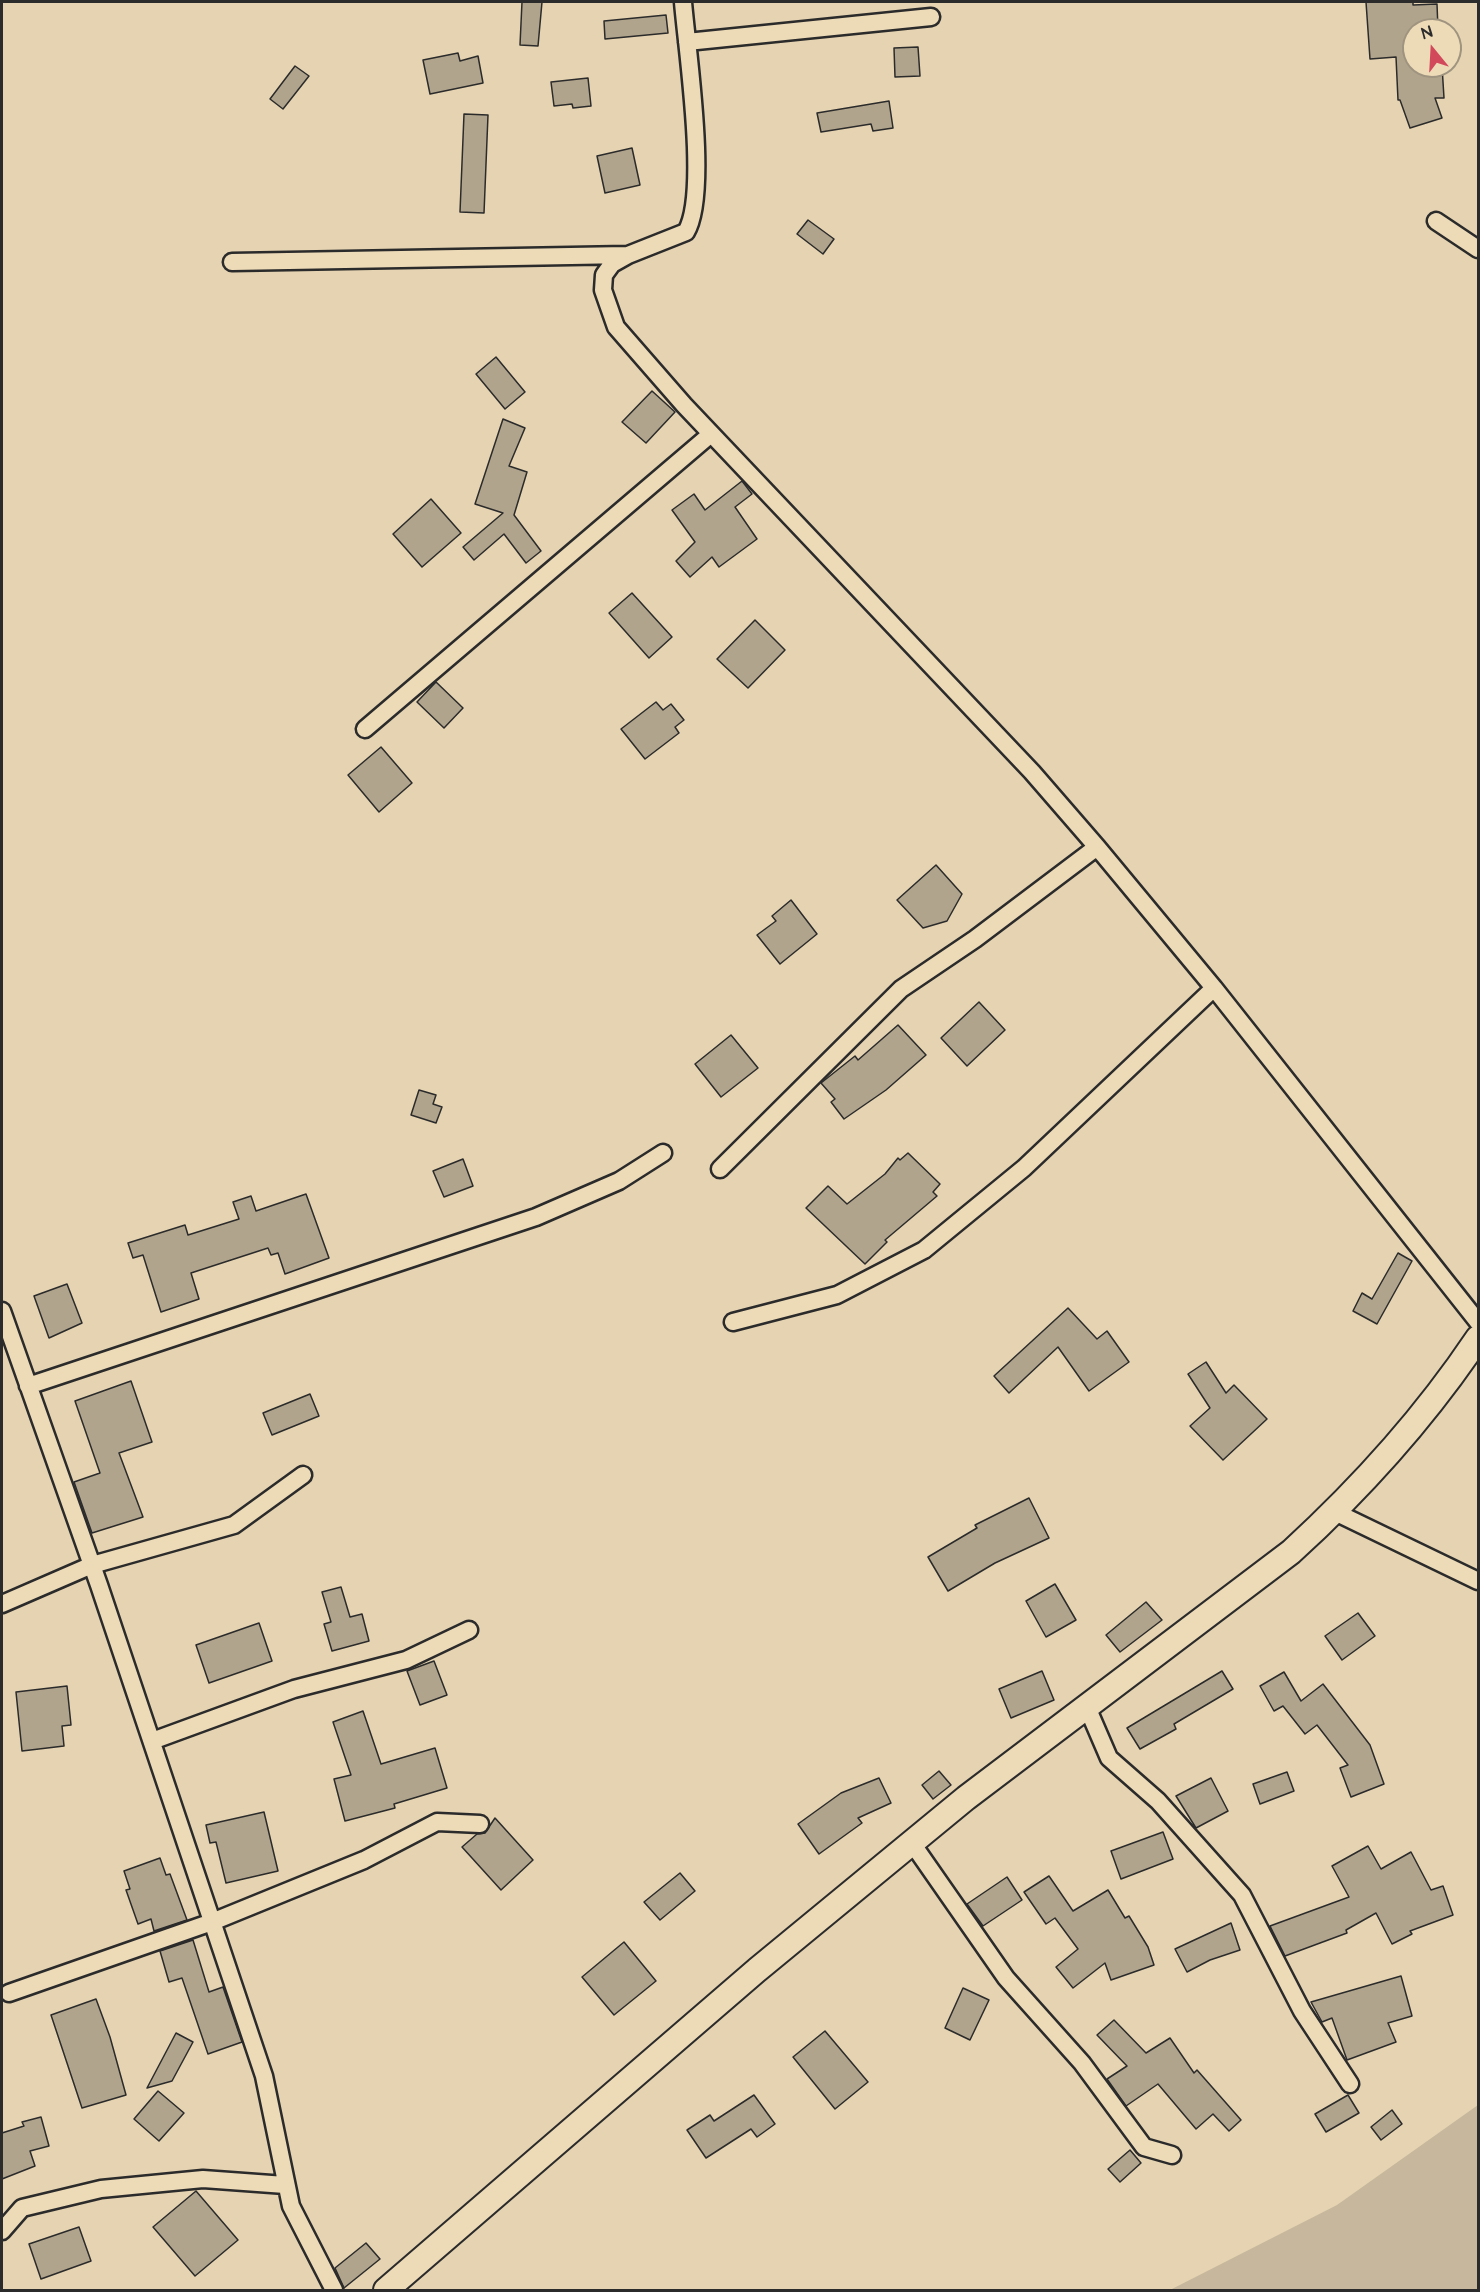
<!DOCTYPE html>
<html>
<head>
<meta charset="utf-8">
<style>
	body { margin:0 }
	#map { position:relative; width:1480px; height:2292px; overflow:hidden; background:#e5d3b1; font-family:"Architects Daughter",sans-serif }
	canvas { display:block }
	.frame { position:absolute; inset:0; border:3px solid #2b2b2b; pointer-events:none }
	.north { position:absolute; left:1402px; top:18px; width:60px; height:60px; box-sizing:border-box; background:#eddab7; border:2px solid #9f947f; border-radius:50%; rotate:342deg; font-size:16px; font-weight:700; line-height:24px; text-align:center; color:#2b2b2b }
	.north::after { content:''; display:block; margin:auto; width:21px; height:27px; background:#d1495b; clip-path:polygon(50% 0,100% 100%,50% 72%,0 100%) }
</style>
</head>
<body>
<div id="map">
<canvas width="1480" height="2292"></canvas>
<div class="frame"></div>
<div class="north">N</div>
</div>
<script>
const c = document.querySelector('canvas').getContext('2d');
c.lineJoin = 'round';
function fill(path, color) { c.fillStyle = color; c.fill(path, 'evenodd'); }
function stroke(path, color, width, dash) { c.strokeStyle = color; c.lineWidth = width; c.lineCap = dash ? 'butt' : 'round'; c.setLineDash(dash || []); c.stroke(path); }
const green = new Path2D(`
	M 1478,2105 L 1478,2290 L 1170,2290 L 1337,2205 Z`);
const building = new Path2D(`
	M 522,2 L 542,2 L 538,46 L 520,45 Z
	M 1366,2 L 1413,2 L 1413,5 L 1437,4 L 1438,30 L 1414,30 L 1414,66 L 1442,66 L 1444,98 L 1435,98 L 1442,118 L 1410,128 L 1400,100 L 1398,100 L 1396,57 L 1370,59 Z
	M 666,15 L 668,33 L 605,39 L 604,21 Z
	M 918,47 L 920,76 L 895,77 L 894,48 Z
	M 458,53 L 460,61 L 478,56 L 483,83 L 430,94 L 423,60 Z
	M 295,66 L 309,76 L 283,109 L 270,99 Z
	M 588,78 L 591,106 L 573,108 L 572,104 L 554,106 L 551,82 Z
	M 889,101 L 893,128 L 873,131 L 871,124 L 821,132 L 817,113 Z
	M 464,114 L 488,115 L 484,213 L 460,212 Z
	M 632,148 L 640,185 L 605,193 L 597,156 Z
	M 808,220 L 834,239 L 823,254 L 797,234 Z
	M 496,357 L 525,392 L 505,409 L 476,374 Z
	M 652,391 L 675,412 L 646,443 L 622,422 Z
	M 503,419 L 525,428 L 509,466 L 527,472 L 514,515 L 541,551 L 526,563 L 504,534 L 474,560 L 463,547 L 503,513 L 475,504 Z
	M 742,481 L 752,494 L 735,507 L 757,539 L 719,567 L 712,557 L 690,577 L 676,561 L 695,542 L 672,510 L 694,494 L 705,510 Z
	M 431,499 L 461,533 L 422,567 L 393,534 Z
	M 632,593 L 672,637 L 649,658 L 609,613 Z
	M 755,620 L 785,650 L 748,688 L 717,659 Z
	M 436,682 L 463,708 L 444,728 L 417,702 Z
	M 656,702 L 663,710 L 671,704 L 684,720 L 675,727 L 679,733 L 645,759 L 621,729 Z
	M 381,747 L 412,783 L 379,812 L 348,775 Z
	M 936,865 L 962,894 L 947,921 L 923,928 L 897,900 Z
	M 791,900 L 817,934 L 780,964 L 757,935 L 776,921 L 772,916 Z
	M 979,1002 L 1005,1030 L 967,1066 L 941,1038 Z
	M 898,1025 L 926,1055 L 886,1090 L 844,1119 L 831,1102 L 835,1099 L 821,1083 L 855,1056 L 858,1060 Z
	M 731,1035 L 758,1068 L 721,1097 L 695,1064 Z
	M 419,1090 L 436,1095 L 433,1104 L 442,1107 L 436,1123 L 411,1115 Z
	M 908,1153 L 940,1184 L 933,1192 L 937,1196 L 885,1240 L 887,1242 L 865,1264 L 806,1208 L 828,1186 L 847,1204 L 885,1174 L 898,1158 L 900,1160 Z
	M 463,1159 L 473,1186 L 444,1197 L 433,1171 Z
	M 306,1194 L 329,1258 L 285,1274 L 278,1253 L 271,1255 L 268,1248 L 191,1273 L 199,1299 L 161,1312 L 143,1255 L 133,1258 L 128,1243 L 185,1225 L 188,1235 L 239,1219 L 233,1202 L 251,1196 L 256,1211 Z
	M 1398,1253 L 1412,1261 L 1377,1324 L 1353,1311 L 1362,1293 L 1372,1299 Z
	M 67,1284 L 82,1323 L 49,1338 L 34,1296 Z
	M 1068,1308 L 1097,1339 L 1107,1331 L 1129,1362 L 1089,1391 L 1058,1347 L 1009,1393 L 994,1376 Z
	M 1206,1362 L 1226,1393 L 1234,1385 L 1267,1419 L 1223,1460 L 1190,1426 L 1210,1408 L 1188,1374 Z
	M 131,1381 L 152,1442 L 119,1453 L 143,1517 L 92,1533 L 74,1482 L 100,1473 L 75,1401 Z
	M 310,1394 L 319,1416 L 272,1435 L 263,1413 Z
	M 1029,1498 L 1049,1538 L 995,1563 L 948,1591 L 928,1557 L 977,1528 L 975,1525 Z
	M 1055,1584 L 1076,1620 L 1046,1637 L 1026,1601 Z
	M 341,1587 L 350,1617 L 362,1614 L 369,1641 L 332,1651 L 324,1624 L 331,1622 L 322,1592 Z
	M 1146,1602 L 1162,1620 L 1120,1652 L 1106,1635 Z
	M 1358,1613 L 1375,1636 L 1342,1660 L 1325,1636 Z
	M 259,1623 L 272,1661 L 209,1683 L 196,1645 Z
	M 434,1661 L 447,1695 L 420,1705 L 407,1671 Z
	M 1042,1671 L 1054,1700 L 1011,1718 L 999,1689 Z
	M 1222,1671 L 1233,1689 L 1174,1724 L 1176,1729 L 1140,1749 L 1127,1728 Z
	M 1284,1672 L 1301,1701 L 1323,1684 L 1370,1745 L 1384,1784 L 1351,1797 L 1340,1768 L 1348,1765 L 1317,1725 L 1305,1734 L 1283,1706 L 1274,1711 L 1260,1686 Z
	M 67,1686 L 71,1725 L 62,1726 L 64,1746 L 22,1751 L 16,1692 Z
	M 363,1711 L 381,1764 L 435,1748 L 447,1788 L 394,1804 L 395,1808 L 345,1821 L 334,1779 L 351,1775 L 333,1722 Z
	M 939,1771 L 951,1785 L 933,1799 L 922,1785 Z
	M 1287,1772 L 1294,1791 L 1260,1804 L 1253,1784 Z
	M 879,1778 L 891,1803 L 858,1818 L 862,1823 L 819,1854 L 798,1824 L 841,1793 Z
	M 1211,1778 L 1228,1811 L 1196,1828 L 1176,1796 Z
	M 264,1812 L 278,1871 L 226,1883 L 216,1842 L 210,1843 L 206,1825 Z
	M 495,1818 L 533,1860 L 501,1890 L 462,1847 L 477,1834 L 485,1833 Z
	M 1163,1832 L 1173,1859 L 1121,1879 L 1111,1851 Z
	M 1368,1846 L 1381,1869 L 1411,1852 L 1431,1890 L 1443,1886 L 1453,1915 L 1410,1931 L 1412,1934 L 1392,1944 L 1376,1913 L 1346,1930 L 1347,1933 L 1285,1956 L 1270,1926 L 1349,1897 L 1332,1866 Z
	M 160,1858 L 166,1875 L 170,1874 L 187,1920 L 154,1931 L 151,1919 L 138,1924 L 126,1890 L 130,1889 L 124,1871 Z
	M 680,1873 L 695,1891 L 660,1920 L 644,1902 Z
	M 1049,1876 L 1073,1911 L 1108,1890 L 1125,1918 L 1129,1916 L 1148,1947 L 1154,1965 L 1111,1980 L 1105,1963 L 1073,1988 L 1056,1967 L 1078,1949 L 1055,1918 L 1046,1924 L 1024,1892 Z
	M 1007,1877 L 1022,1900 L 983,1926 L 967,1904 Z
	M 1231,1923 L 1240,1950 L 1210,1960 L 1187,1972 L 1175,1949 Z
	M 193,1940 L 209,1992 L 223,1987 L 242,2042 L 208,2054 L 182,1978 L 169,1982 L 160,1951 Z
	M 624,1942 L 656,1981 L 614,2015 L 582,1977 Z
	M 1401,1976 L 1412,2016 L 1388,2023 L 1396,2042 L 1347,2060 L 1332,2018 L 1322,2022 L 1311,2002 Z
	M 963,1988 L 989,2000 L 970,2040 L 945,2028 Z
	M 96,1999 L 110,2037 L 126,2095 L 82,2108 L 51,2015 Z
	M 1114,2020 L 1146,2053 L 1170,2038 L 1194,2073 L 1197,2070 L 1241,2120 L 1229,2131 L 1213,2114 L 1196,2129 L 1158,2084 L 1126,2106 L 1107,2079 L 1127,2066 L 1097,2035 Z
	M 825,2031 L 868,2082 L 835,2109 L 793,2057 Z
	M 176,2033 L 193,2042 L 172,2081 L 147,2088 Z
	M 158,2091 L 184,2113 L 159,2141 L 134,2119 Z
	M 754,2095 L 775,2124 L 757,2137 L 751,2129 L 706,2158 L 687,2130 L 710,2115 L 714,2121 Z
	M 1348,2095 L 1359,2113 L 1326,2132 L 1315,2114 Z
	M 1392,2110 L 1402,2124 L 1381,2140 L 1371,2127 Z
	M 41,2117 L 49,2146 L 30,2151 L 35,2166 L 2,2179 L 2,2133 L 24,2126 L 22,2122 Z
	M 1130,2150 L 1141,2163 L 1120,2182 L 1108,2169 Z
	M 196,2191 L 238,2240 L 195,2276 L 153,2227 Z
	M 79,2227 L 91,2261 L 41,2279 L 29,2244 Z
	M 366,2243 L 380,2259 L 344,2288 L 335,2268 Z`);
const street = new Path2D(`
	M 683,2 C 687,51 709,194 686,232 L 628,255 L 612,264 L 604,275 L 603,290 L 616,327 L 684,405 L 1032,772 L 1097,847 L 1214,988 L 1478,1322
	M 687,42 L 931,17
	M 1436,221 L 1478,249
	M 232,262 L 627,255
	M 365,729 L 711,434
	M 720,1169 L 901,989 L 975,939 L 1097,847
	M 2,1311 L 99,1585 L 264,2076 L 291,2206 L 334,2290
	M 733,1322 L 837,1295 L 924,1250 L 1024,1168 L 1214,988
	M 28,1386 L 536,1217 L 619,1181 L 663,1153
	M 1335,1512 L 1478,1581
	M 2,1604 L 92,1565 L 234,1525 L 303,1475
	M 1087,1707 L 1109,1758 L 1158,1801 L 1242,1895 L 1302,2011 L 1350,2084
	M 152,1741 L 294,1689 L 406,1660 L 469,1630
	M 912,1843 L 1006,1978 L 1082,2063 L 1144,2147 L 1172,2155
	M 9,1993 L 212,1922 L 364,1860 L 437,1822 L 480,1824
	M 2,2231 L 22,2208 L 101,2189 L 203,2179 L 285,2185`);
const secondary = new Path2D(`
	M 386,2290 L 757,1970 L 966,1798 L 1291,1552 C 1361,1488 1425,1417 1478,1338`);
fill(green, '#c7b79c');
fill(building, '#b1a48c');
stroke(building, '#2b2b2b', 1.5);
stroke(street, '#2b2b2b', 21);
stroke(secondary, '#2b2b2b', 28);
stroke(street, '#eddab7', 16);
stroke(secondary, '#eddab7', 24);
</script>
</body>
</html>
